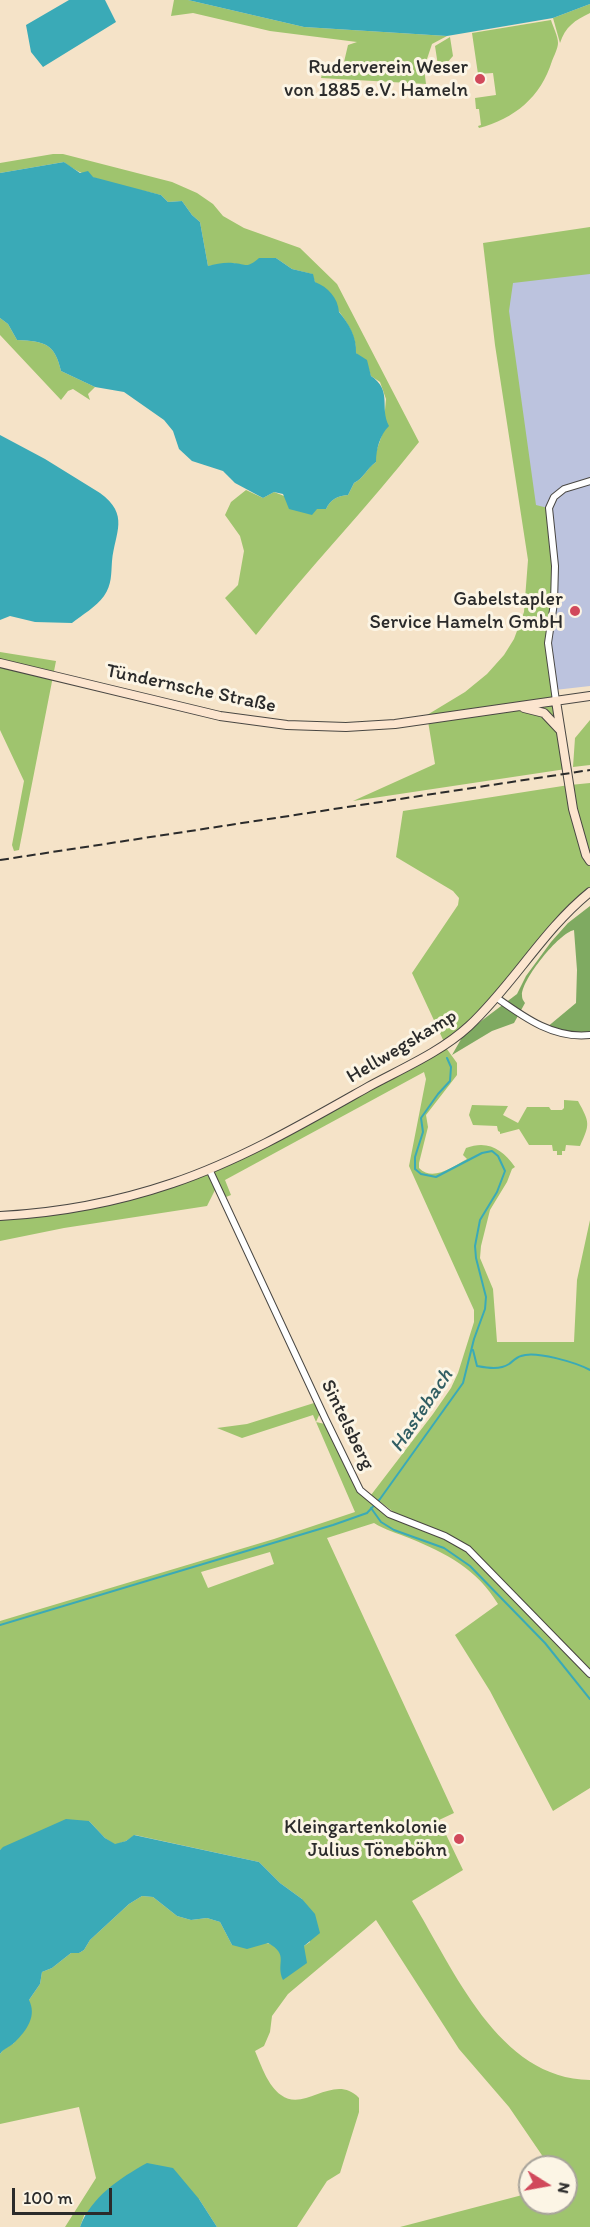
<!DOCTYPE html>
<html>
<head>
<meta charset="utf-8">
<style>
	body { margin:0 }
	#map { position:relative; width:590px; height:2227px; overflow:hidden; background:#f5e3c8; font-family:Itim,sans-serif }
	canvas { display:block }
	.north { position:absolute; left:518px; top:2155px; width:60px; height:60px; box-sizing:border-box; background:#fcf5e5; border:2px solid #a8a49b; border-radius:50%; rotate:101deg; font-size:16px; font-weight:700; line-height:24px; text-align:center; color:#2b2b2b }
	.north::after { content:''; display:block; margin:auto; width:21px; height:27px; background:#d1495b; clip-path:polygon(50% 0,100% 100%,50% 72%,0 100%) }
	.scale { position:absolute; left:12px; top:2188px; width:100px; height:27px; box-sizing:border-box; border:3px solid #2b2b2b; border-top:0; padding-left:8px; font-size:18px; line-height:21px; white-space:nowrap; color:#2b2b2b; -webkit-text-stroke:4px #fcf5e5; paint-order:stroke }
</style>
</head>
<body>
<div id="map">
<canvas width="590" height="2227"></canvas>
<div class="north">N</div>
<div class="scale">100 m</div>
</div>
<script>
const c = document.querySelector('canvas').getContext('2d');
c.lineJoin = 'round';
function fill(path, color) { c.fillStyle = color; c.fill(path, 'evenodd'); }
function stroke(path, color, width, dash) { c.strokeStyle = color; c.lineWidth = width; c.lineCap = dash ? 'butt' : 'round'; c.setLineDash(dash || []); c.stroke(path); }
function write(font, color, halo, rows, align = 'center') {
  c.font = font + ' Itim,sans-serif'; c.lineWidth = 6; c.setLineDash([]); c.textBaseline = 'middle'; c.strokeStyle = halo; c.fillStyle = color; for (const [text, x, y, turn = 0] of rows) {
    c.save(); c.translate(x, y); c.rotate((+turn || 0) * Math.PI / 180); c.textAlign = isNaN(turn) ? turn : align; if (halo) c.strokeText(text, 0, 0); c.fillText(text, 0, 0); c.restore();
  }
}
const industrial = new Path2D(`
	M 590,233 L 590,686 L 546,691 L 493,248 Z`);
const green = new Path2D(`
	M 174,0 L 188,0 L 304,27 L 447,36 L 432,44 L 424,68 L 426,84 L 321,78 L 323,70 L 335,67 L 344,62 L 348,45 L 357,42 L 270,31 L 193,13 L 171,16 Z
	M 590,4 L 590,13 C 575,20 565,27 560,43 L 553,18 Z
	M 551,20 C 553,27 558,36 558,43 C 558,48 554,56 552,61 C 541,97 514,119 479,128 L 478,126 L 481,125 L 479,109 L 476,109 L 475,98 L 496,95 L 493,73 L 478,74 L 472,33 Z
	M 450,37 L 453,56 L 439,72 L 435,46 Z
	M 53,154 L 63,154 L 172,182 L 197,193 L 213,204 L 223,216 L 244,228 L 300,248 L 337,284 L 419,442 C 367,508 308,569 256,635 L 225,598 L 238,585 L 244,551 L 240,536 L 225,515 L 231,502 L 246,490 L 263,498 L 274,492 L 317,509 L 326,509 C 331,499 337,496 348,495 L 354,483 C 364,478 367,468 376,462 L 376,452 L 383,432 L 386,399 L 380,382 L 371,376 L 368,367 L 356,353 C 357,326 331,303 315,282 L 312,274 L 292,269 L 276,258 L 250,265 L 240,266 L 234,263 L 208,266 L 200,222 L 192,215 L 182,201 L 168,202 L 161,195 C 134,188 84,180 64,162 L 0,173 L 0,163 Z
	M 590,227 L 590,274 L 513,283 L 509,311 L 536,505 L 548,508 L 555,566 L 548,643 L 566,769 L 353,801 L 435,764 L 427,715 L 465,692 L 487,674 L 504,655 L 514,639 L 524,612 L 528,560 L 495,345 L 483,243 Z
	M 0,318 L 8,324 L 17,340 C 45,341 55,344 61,371 L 95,387 L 88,394 L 90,400 L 73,389 L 68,391 L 61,400 L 0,335 Z
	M 0,652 L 56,661 L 19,850 L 14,851 L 12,845 L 24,781 L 0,730 Z
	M 590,720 L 590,765 L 573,767 L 575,738 Z
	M 590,783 L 590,860 L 570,785 Z
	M 569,785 L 590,862 L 590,891 L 497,998 L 445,1044 L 412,973 L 458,905 L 459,898 L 453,891 L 396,857 L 403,811 Z
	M 444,1045 L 457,1063 L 457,1075 L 426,1115 L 428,1127 L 419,1163 L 419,1168 C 433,1182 452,1167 467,1159 L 463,1155 L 466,1148 C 488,1140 502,1149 515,1167 L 512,1169 L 507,1182 L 490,1210 L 481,1246 L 480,1258 L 493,1289 L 497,1342 L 574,1342 L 577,1280 L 590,1220 L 590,1670 L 479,1556 L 395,1513 L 371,1495 L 433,1414 L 451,1388 L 458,1373 L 474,1322 L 474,1310 L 409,1166 L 426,1079 L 424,1072 L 225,1180 L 231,1195 L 226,1197 L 214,1179 L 216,1188 L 207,1206 L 64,1228 L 0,1241 L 0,1216 L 112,1201 L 209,1169 Z
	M 564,1100 L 578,1101 C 590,1123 590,1124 580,1146 L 566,1145 L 565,1151 L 562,1151 L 562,1155 L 557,1155 L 557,1151 L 553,1151 L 552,1145 L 529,1145 L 519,1129 L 500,1134 L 500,1132 L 498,1131 L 497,1126 L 473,1125 L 469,1115 L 472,1105 L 508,1106 L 503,1115 L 518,1123 L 527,1107 L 549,1107 L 551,1110 L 562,1110 L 564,1108 Z
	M 314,1403 L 320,1413 L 316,1422 L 325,1424 L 359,1492 C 389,1523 431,1528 466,1552 L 590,1678 L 590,1788 L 553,1811 L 490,1691 L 455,1635 L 498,1604 C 477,1569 446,1553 409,1538 C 397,1533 385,1530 374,1523 L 327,1538 L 454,1813 L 439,1820 L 463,1870 L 412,1901 C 454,1969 498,2079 590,2080 L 590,2227 L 400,2227 L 530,2193 L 530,2203 L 566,2203 L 566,2167 L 550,2167 L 509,2107 L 459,2049 L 376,1920 L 288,1994 L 272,2016 L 270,2032 L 264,2046 L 255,2051 C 261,2065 268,2086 281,2095 C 305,2113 334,2072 359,2098 L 359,2112 L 340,2173 L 327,2181 L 297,2227 L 217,2227 L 199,2199 L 85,2213 L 80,2227 L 65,2227 L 96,2178 L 79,2107 L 0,2124 L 0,2054 L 4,2049 L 14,2043 L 29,2000 L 40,1984 L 42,1972 L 52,1968 L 71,1953 L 79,1953 L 84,1950 L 90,1940 L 129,1904 L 142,1896 L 153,1897 L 177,1916 L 191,1920 L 207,1918 L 220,1922 L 232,1945 C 246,1944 276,1936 281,1955 C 282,1960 281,1968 281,1974 L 304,1946 L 310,1942 L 302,1899 L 280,1883 L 259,1862 L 135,1835 L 126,1841 L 115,1845 L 105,1838 L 89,1821 L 0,1850 L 0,1621 L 274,1539 L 355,1512 L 313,1415 L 242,1438 L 217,1428 L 247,1424 ZM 270,1552 L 274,1564 L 208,1588 L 201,1572 Z`);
const forest = new Path2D(`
	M 590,906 L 590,1035 L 546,1028 L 576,1003 L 577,970 L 574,930 C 559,933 522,979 522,995 C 522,999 523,1000 525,1003 L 514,1023 L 492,1031 L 452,1055 L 464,1034 L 517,994 L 526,976 L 551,942 L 568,923 Z`);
const water = new Path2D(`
	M 69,0 L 105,0 L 116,22 L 43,67 L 31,52 L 26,25 Z
	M 188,0 L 590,0 L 590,4 L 553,18 L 447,36 L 304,27 Z
	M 64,162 L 80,173 L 88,171 L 93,177 L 161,195 L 168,202 L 182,201 L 192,215 L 200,222 L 208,266 C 216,264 225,262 233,263 C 247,264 246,269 259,258 L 276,258 L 292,269 L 313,274 L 315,282 C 328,287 338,298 339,312 C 349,324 357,337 356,353 L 367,360 L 371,376 C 393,391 379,407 389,426 C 380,435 376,449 376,462 C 366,469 365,477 354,483 L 348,495 C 337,496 331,499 326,509 L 317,509 L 312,515 L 289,509 L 283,494 L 274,492 L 263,498 L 235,483 L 223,471 L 192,461 L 179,449 L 173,431 L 164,420 L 124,392 L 95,387 L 61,371 C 55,344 45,341 17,340 L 8,324 L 0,318 L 0,173 Z
	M 0,435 L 45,459 L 100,493 C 130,515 115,532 112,561 C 111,575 112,584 104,596 C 96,607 82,615 72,623 L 35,622 L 10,616 L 0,620 Z
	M 66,1819 L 89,1821 L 105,1838 L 115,1844 L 126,1841 L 134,1835 L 259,1862 L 280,1883 L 302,1899 L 315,1914 L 320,1933 L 304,1946 L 307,1963 L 283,1980 C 275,1963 290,1955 268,1943 L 247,1949 L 232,1945 L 220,1922 L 207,1918 L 191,1920 L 177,1916 L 153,1897 L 142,1896 L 129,1904 L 90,1940 L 84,1950 L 79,1953 L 71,1953 L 52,1968 L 42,1972 L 40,1984 L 29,2000 C 37,2016 27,2030 15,2042 C 10,2047 4,2048 0,2054 L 0,1850 L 3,1847 Z
	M 147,2163 L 173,2168 L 199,2199 L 217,2227 L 80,2227 C 91,2197 120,2178 147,2163 Z`);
const stream = new Path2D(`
	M 473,1350 L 477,1366 C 488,1368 500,1370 509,1364 C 513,1361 517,1357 521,1356 C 535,1350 577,1363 590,1370
	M 371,1508 L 381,1522 L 394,1530 L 444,1548 L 470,1566 L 545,1643 L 590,1699
	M 0,1625 L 333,1525 L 367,1513 L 380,1499 L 463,1383 L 474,1339 L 485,1309 L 486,1297 L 476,1258 L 475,1246 L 480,1220 L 497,1192 L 505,1171 L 498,1156 L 492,1151 L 482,1153 L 436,1177 L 421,1174 L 415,1169 L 415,1157 L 423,1132 L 421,1118 L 438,1094 L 450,1081 L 451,1067 L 447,1058`);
const street = new Path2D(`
	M 556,701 L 548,643 L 554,603 L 555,566 L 549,508 L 554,497 L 564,489 L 590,481
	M 497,998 C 525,1018 554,1039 590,1035
	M 209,1169 L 325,1418 L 360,1490 L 389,1514 L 445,1536 L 468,1549 L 590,1674`);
const secondary = new Path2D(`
	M 0,663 L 220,716 L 287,725 L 346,727 L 395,724 L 590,696
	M 556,701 L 573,809 L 586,855 L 590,861
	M 524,708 L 544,713 L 560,730
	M 0,1216 C 59,1213 117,1202 173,1183 C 241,1160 306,1122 368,1087 C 401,1069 441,1052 469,1026 C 513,985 543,930 590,892`);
const rail = new Path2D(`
	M 0,860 L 590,770`);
const markers = [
	[480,79,6,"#d1495b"],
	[575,611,6,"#d1495b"],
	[459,1839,6,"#d1495b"]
];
const poiNames = [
	["Ruderverein Weser",468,68],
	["von 1885 e.V. Hameln",468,91],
	["Gabelstapler",563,600],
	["Service Hameln GmbH",563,623],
	["Kleingartenkolonie",447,1828],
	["Julius Töneböhn",447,1851]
];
const streetNames = [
	["Tündernsche Straße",191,689,12],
	["Hellwegskamp",402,1047,-31],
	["Sintelsberg",347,1425,64]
];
const waterNames = [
	["Hastebach",422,1411,-56]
];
fill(industrial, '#bcc3de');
fill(green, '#9fc46e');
fill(forest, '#7faa61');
fill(water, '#3aaab7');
stroke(stream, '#3aaab7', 2);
stroke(street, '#494743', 8);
stroke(secondary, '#494743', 10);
stroke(street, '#fff', 6);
stroke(secondary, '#fce5cf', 8);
stroke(rail, '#2b2b2b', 2, [9, 4.5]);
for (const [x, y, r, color] of markers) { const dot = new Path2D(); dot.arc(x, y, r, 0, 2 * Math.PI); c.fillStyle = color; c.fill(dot); stroke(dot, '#fcf5e5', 2); }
write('20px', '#2b2b2b', '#fcf5e5', poiNames, 'right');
write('20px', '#2b2b2b', '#fcf5e5', streetNames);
write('italic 21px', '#315e63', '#fcf5e5', waterNames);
</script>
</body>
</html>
